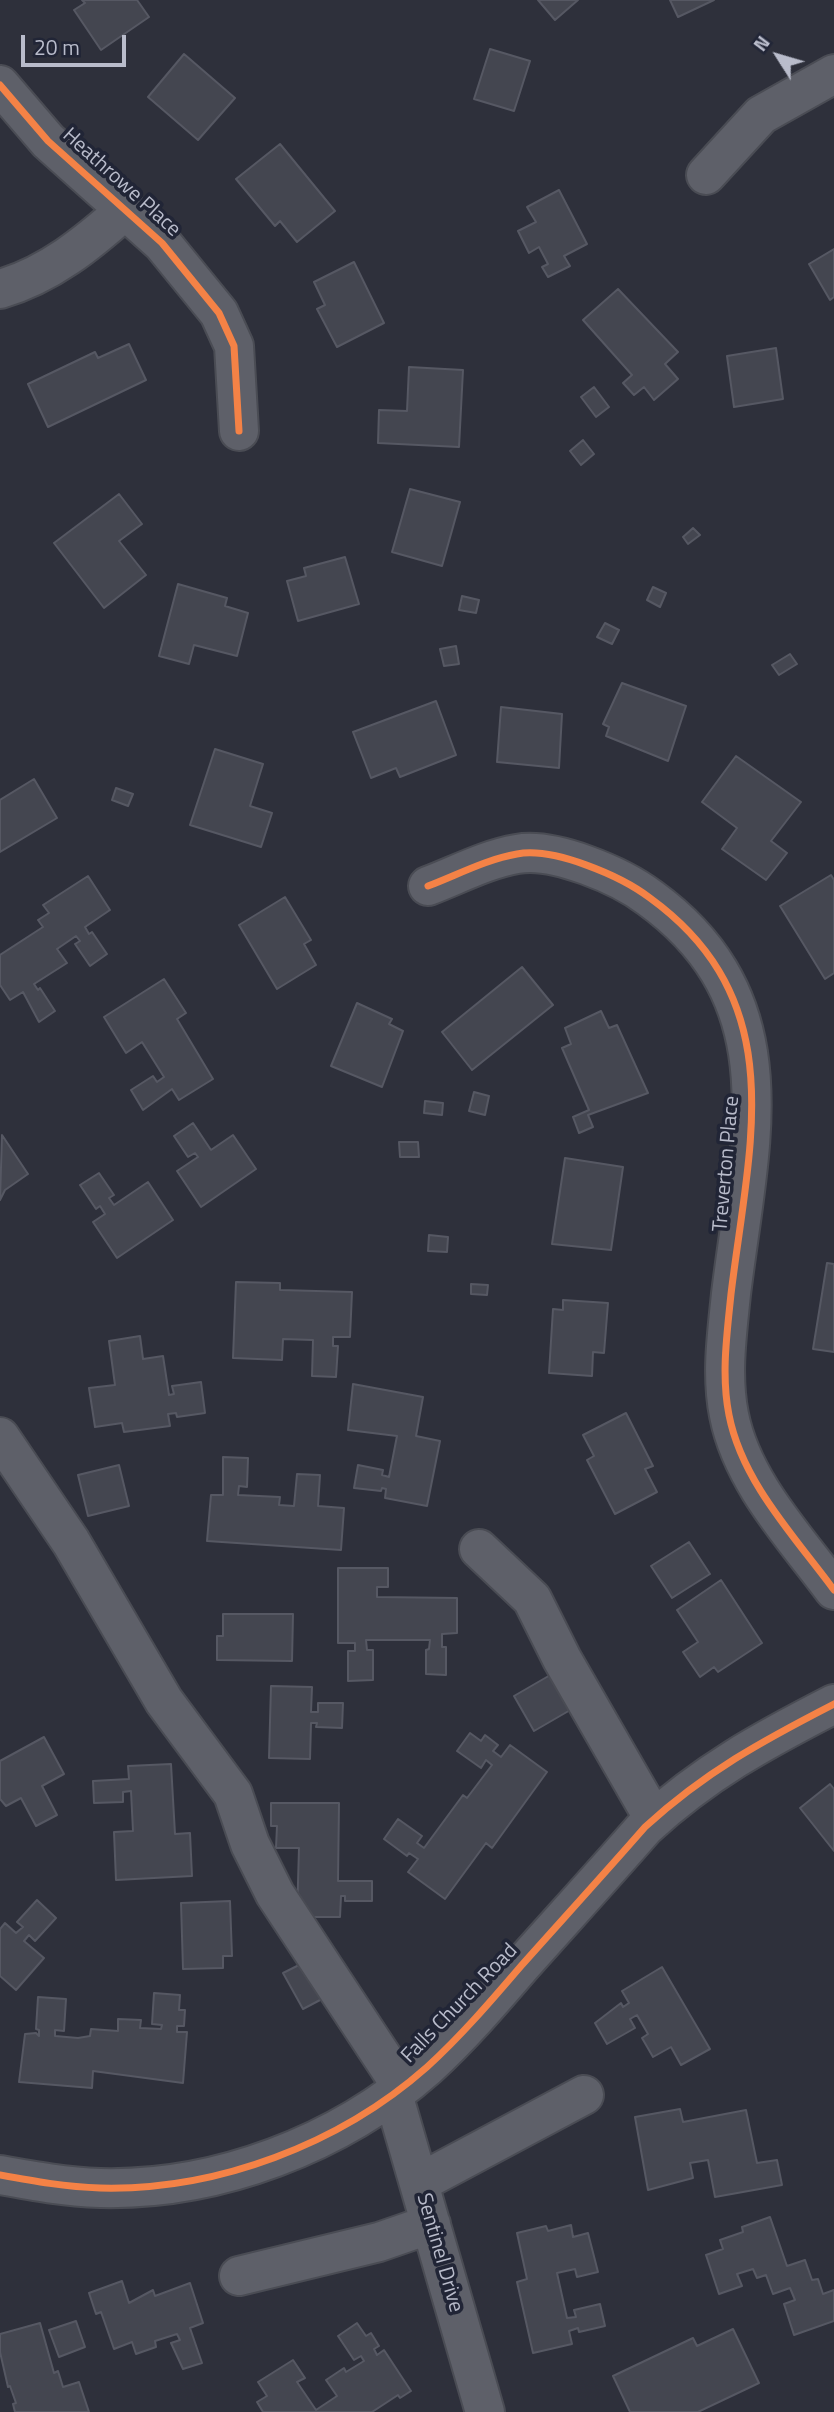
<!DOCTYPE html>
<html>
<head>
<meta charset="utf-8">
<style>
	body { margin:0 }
	#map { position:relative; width:834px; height:2412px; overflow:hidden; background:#2e303b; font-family:"Titillium Web",sans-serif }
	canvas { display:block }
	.north { position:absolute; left:743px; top:21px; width:70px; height:70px; -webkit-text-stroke:5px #212536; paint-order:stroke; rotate:307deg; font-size:19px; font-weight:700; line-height:28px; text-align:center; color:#b9bccb }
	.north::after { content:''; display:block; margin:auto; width:24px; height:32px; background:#b9bccb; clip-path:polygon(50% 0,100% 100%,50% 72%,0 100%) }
	.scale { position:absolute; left:21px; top:35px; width:105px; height:32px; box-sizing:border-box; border:4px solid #b9bccb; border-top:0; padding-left:9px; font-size:21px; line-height:24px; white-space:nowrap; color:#b9bccb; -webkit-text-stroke:5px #212536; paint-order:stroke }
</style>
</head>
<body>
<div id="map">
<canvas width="834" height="2412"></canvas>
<div class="north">N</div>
<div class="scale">20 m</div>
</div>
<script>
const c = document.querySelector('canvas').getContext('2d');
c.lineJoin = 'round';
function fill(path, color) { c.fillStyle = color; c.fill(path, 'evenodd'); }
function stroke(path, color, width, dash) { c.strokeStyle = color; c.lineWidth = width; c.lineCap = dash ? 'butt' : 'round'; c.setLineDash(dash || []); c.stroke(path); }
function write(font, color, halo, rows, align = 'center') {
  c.font = font + ' "Titillium Web",sans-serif'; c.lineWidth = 7; c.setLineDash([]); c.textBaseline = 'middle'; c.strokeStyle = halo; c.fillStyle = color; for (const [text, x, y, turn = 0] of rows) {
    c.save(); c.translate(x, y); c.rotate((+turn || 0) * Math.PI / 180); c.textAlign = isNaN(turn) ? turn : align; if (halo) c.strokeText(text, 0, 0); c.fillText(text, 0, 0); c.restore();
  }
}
const building = new Path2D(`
	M 82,0 L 137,0 L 149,17 L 101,50 L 74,10 L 85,3 Z
	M 538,0 L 578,0 L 555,20 Z
	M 670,0 L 714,0 L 678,17 Z
	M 490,49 L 530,61 L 514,111 L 474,99 Z
	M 184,54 L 235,98 L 198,140 L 148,97 Z
	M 280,144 L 335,211 L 297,242 L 280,221 L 275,226 L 236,179 Z
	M 559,190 L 587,244 L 564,256 L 570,266 L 548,277 L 542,267 L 548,264 L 539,247 L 529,253 L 518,231 L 536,222 L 527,207 Z
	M 834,249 L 834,297 L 830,300 L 809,264 Z
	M 354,262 L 384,323 L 337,347 L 317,309 L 325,305 L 314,282 Z
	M 618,289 L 678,352 L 665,364 L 678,379 L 654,400 L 644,387 L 634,395 L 623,383 L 632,375 L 583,320 Z
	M 129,344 L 146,380 L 48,427 L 28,384 L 95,352 L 98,358 Z
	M 776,348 L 783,399 L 734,407 L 727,356 Z
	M 409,367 L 463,370 L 459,447 L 378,443 L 379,410 L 407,411 Z
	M 594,387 L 609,407 L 596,417 L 581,397 Z
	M 583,440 L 594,454 L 581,465 L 570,451 Z
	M 410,489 L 460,502 L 442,566 L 392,552 Z
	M 119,494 L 142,524 L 119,541 L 146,575 L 104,608 L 54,543 Z
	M 693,528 L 700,535 L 688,544 L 683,537 Z
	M 345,557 L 359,604 L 298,621 L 287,581 L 306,576 L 304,568 Z
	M 178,584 L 227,598 L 225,606 L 248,613 L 237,656 L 194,645 L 189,664 L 159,656 Z
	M 653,587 L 666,593 L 660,607 L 647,600 Z
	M 462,596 L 479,600 L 476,613 L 459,610 Z
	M 605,623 L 619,630 L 612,644 L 597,637 Z
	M 456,646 L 459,664 L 444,666 L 440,649 Z
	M 790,654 L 797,664 L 779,675 L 772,665 Z
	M 622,683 L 686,706 L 668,761 L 606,736 L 609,727 L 603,724 Z
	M 436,701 L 456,755 L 400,777 L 396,768 L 371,778 L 353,732 Z
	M 501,707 L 562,714 L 559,768 L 497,762 Z
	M 215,749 L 263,764 L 250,806 L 272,813 L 261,847 L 190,825 Z
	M 736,756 L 801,802 L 771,841 L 787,853 L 766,880 L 722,849 L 737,828 L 702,802 Z
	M 34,779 L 57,818 L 0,852 L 0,800 Z
	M 116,788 L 133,794 L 128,806 L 112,800 Z
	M 831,875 L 834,880 L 834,973 L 825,979 L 780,906 Z
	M 88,876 L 110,910 L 85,927 L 89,934 L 92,932 L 107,954 L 90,966 L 75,944 L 80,941 L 76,936 L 57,949 L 67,963 L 34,984 L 38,990 L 40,988 L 55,1011 L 39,1022 L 23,992 L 10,1000 L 0,985 L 0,955 L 43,927 L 38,920 L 49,913 L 43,905 Z
	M 285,897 L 311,940 L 304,944 L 316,965 L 277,989 L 239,925 Z
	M 522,967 L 553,1005 L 472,1070 L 442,1032 Z
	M 164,979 L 186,1013 L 177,1019 L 213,1079 L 179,1100 L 172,1089 L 143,1110 L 131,1090 L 153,1076 L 157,1082 L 164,1077 L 142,1042 L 126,1053 L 104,1017 Z
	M 357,1003 L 392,1019 L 389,1024 L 403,1031 L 382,1087 L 331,1066 Z
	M 601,1011 L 609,1028 L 617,1025 L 648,1093 L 588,1115 L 593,1127 L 579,1133 L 573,1117 L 589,1110 L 562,1048 L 571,1044 L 565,1028 Z
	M 474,1092 L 489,1096 L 485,1115 L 469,1111 Z
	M 425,1101 L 443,1103 L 442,1115 L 424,1113 Z
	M 193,1123 L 211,1150 L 233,1135 L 256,1169 L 201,1207 L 177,1171 L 198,1157 L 195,1153 L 188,1157 L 174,1136 Z
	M 2,1135 L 28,1174 L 5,1190 L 0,1200 Z
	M 399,1142 L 418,1142 L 419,1157 L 400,1157 Z
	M 565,1158 L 623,1167 L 611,1250 L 552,1244 Z
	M 99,1173 L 114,1195 L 109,1198 L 114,1205 L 148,1182 L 173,1220 L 117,1258 L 93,1222 L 105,1214 L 100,1206 L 96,1209 L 80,1185 Z
	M 429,1235 L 448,1237 L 447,1252 L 428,1251 Z
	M 827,1263 L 834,1264 L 834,1352 L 813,1349 Z
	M 236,1282 L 280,1283 L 280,1290 L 352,1292 L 350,1337 L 333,1337 L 333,1346 L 338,1346 L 336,1377 L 312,1376 L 313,1340 L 283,1339 L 282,1360 L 233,1358 Z
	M 471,1284 L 488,1285 L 487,1295 L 471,1294 Z
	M 563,1300 L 608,1303 L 604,1353 L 593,1352 L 592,1376 L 549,1373 L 553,1309 L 563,1310 Z
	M 140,1336 L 143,1359 L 163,1356 L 169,1395 L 174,1394 L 172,1386 L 201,1382 L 205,1413 L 177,1417 L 176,1413 L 168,1414 L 170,1426 L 124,1432 L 122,1423 L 95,1427 L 89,1388 L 115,1385 L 109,1341 Z
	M 353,1384 L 423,1397 L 416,1436 L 440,1441 L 427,1506 L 385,1498 L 386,1489 L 382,1488 L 381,1491 L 354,1488 L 358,1465 L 383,1470 L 382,1475 L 389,1477 L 397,1436 L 348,1430 Z
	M 626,1413 L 653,1466 L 645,1469 L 657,1492 L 615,1514 L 587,1460 L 594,1456 L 583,1435 Z
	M 223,1457 L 248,1458 L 247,1487 L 239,1486 L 238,1495 L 280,1497 L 279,1505 L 294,1506 L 297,1474 L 320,1475 L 318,1506 L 344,1508 L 341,1550 L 207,1541 L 211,1495 L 223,1495 Z
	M 119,1465 L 129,1506 L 88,1516 L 78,1475 Z
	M 689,1542 L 710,1574 L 672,1598 L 651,1566 Z
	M 338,1568 L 388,1568 L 388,1587 L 377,1587 L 377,1597 L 457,1598 L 457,1633 L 442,1634 L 442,1647 L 446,1647 L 446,1675 L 426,1674 L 426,1650 L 429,1649 L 430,1640 L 366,1640 L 367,1650 L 373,1650 L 373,1680 L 348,1681 L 348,1651 L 355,1651 L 355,1643 L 338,1643 Z
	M 721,1580 L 762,1643 L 718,1672 L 714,1667 L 700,1677 L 683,1652 L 698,1642 L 677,1610 Z
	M 223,1614 L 293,1614 L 292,1661 L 217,1660 L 217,1636 L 223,1636 Z
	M 552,1674 L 572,1709 L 534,1731 L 514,1696 Z
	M 271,1686 L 312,1687 L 311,1712 L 318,1712 L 318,1703 L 343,1703 L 342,1728 L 316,1727 L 317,1723 L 311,1723 L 310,1759 L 269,1758 Z
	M 470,1733 L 481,1741 L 485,1735 L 498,1745 L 493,1751 L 501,1757 L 510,1745 L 547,1772 L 492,1848 L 486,1843 L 445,1899 L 408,1872 L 418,1859 L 409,1853 L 407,1856 L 384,1839 L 398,1819 L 422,1836 L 417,1843 L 424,1848 L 463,1795 L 467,1798 L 492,1765 L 486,1760 L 481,1768 L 457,1751 Z
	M 44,1737 L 64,1774 L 42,1786 L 57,1815 L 36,1826 L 21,1798 L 6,1806 L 0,1799 L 0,1761 Z
	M 171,1764 L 175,1834 L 190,1833 L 192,1876 L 116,1880 L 114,1832 L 133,1831 L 131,1791 L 123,1792 L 123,1802 L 94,1803 L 93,1781 L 129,1779 L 128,1766 Z
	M 830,1784 L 834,1789 L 834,1851 L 800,1808 Z
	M 271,1803 L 339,1803 L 338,1881 L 372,1881 L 372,1901 L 345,1901 L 345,1896 L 341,1896 L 340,1917 L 297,1917 L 299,1848 L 276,1848 L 277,1826 L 271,1826 Z
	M 37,1900 L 56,1918 L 35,1941 L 29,1935 L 24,1941 L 44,1958 L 16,1990 L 0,1976 L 0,1929 L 5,1923 L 16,1933 L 23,1927 L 17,1922 Z
	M 230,1901 L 232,1956 L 223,1956 L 223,1968 L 183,1969 L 181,1903 Z
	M 303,1963 L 322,1999 L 303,2009 L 283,1973 Z
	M 662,1967 L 710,2049 L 681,2065 L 671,2047 L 653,2057 L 642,2038 L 648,2034 L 637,2015 L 630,2019 L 635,2028 L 607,2044 L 595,2023 L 621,2003 L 623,2007 L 629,2003 L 622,1991 Z
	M 154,1993 L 180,1995 L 179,2010 L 185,2010 L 184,2026 L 177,2026 L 177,2032 L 187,2032 L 183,2083 L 93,2071 L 92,2088 L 19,2082 L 25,2034 L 36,2033 L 39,2036 L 39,2030 L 36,2029 L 38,1997 L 66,1999 L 64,2031 L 55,2030 L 55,2036 L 78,2038 L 90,2036 L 91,2029 L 118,2031 L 118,2019 L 141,2020 L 140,2028 L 161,2029 L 162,2025 L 152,2024 Z
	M 680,2109 L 683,2122 L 746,2110 L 757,2163 L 777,2160 L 782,2185 L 715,2197 L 708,2160 L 690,2163 L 693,2178 L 648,2190 L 635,2117 Z
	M 770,2217 L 787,2266 L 805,2260 L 812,2280 L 818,2279 L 823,2294 L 834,2290 L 834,2321 L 794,2335 L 784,2304 L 795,2300 L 790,2288 L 773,2294 L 766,2275 L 757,2278 L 753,2269 L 737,2274 L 742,2286 L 719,2294 L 706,2255 L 723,2249 L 720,2240 L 743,2232 L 742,2227 Z
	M 571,2225 L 573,2237 L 588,2233 L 598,2272 L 577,2277 L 575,2269 L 557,2273 L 567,2318 L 576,2317 L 574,2310 L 600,2304 L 605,2326 L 579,2332 L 578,2328 L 569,2331 L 572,2344 L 533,2353 L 517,2282 L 527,2279 L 517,2233 L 546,2226 L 548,2231 Z
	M 122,2281 L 129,2303 L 153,2290 L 155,2296 L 190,2283 L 203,2323 L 190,2328 L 202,2363 L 183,2369 L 171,2343 L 180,2340 L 177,2334 L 155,2341 L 156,2347 L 136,2354 L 132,2342 L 114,2349 L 101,2312 L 96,2314 L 89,2293 Z
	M 76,2321 L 85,2347 L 59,2357 L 49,2330 Z
	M 40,2323 L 54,2373 L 58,2371 L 63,2387 L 79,2382 L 89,2412 L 15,2412 L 13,2404 L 16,2403 L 10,2386 L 8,2387 L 0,2352 L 0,2334 Z
	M 357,2323 L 366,2336 L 371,2333 L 379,2346 L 374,2349 L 377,2355 L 384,2350 L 411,2391 L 400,2398 L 398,2395 L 372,2412 L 263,2412 L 257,2402 L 267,2396 L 258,2382 L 293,2360 L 305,2378 L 297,2382 L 316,2410 L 337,2396 L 326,2380 L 344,2368 L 346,2372 L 364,2361 L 361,2356 L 354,2360 L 338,2336 Z
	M 733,2329 L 759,2383 L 698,2412 L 630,2412 L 613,2376 L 693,2338 L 697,2346 Z`);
const minor = new Path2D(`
	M 0,85 L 48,141 L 162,243 L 219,313 L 234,346 L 239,431
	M 706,175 L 761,115 L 834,74
	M 0,289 C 49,275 88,243 125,210
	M 428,886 C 457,875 487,859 517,854 C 554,847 621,876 650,898 C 793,1002 749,1144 731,1294 C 727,1334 721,1375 729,1415 C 742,1482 795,1537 834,1590
	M 0,1437 L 71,1542 L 164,1701 L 233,1794 L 250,1844 L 275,1894 L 402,2087
	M 479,1549 L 532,1599 L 562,1659 L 654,1819
	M 393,2094 L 485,2412
	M 0,2175 C 33,2181 66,2187 100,2188 C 217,2191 340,2144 427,2067 C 461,2036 491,2001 521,1966 C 562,1920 604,1874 645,1827 C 705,1772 762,1741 834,1704
	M 419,2183 L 584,2095
	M 239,2276 L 379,2242 L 431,2224`);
const cycleway = new Path2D(`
	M 0,85 L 48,141 L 162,243 L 219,313 L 234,346 L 239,431
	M 428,886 C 457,875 487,859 517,854 C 554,847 621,876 650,898 C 793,1002 749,1144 731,1294 C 727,1334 721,1375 729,1415 C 742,1482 795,1537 834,1590
	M 0,2175 C 33,2181 66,2187 100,2188 C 217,2191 340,2144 427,2067 C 461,2036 491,2001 521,1966 C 562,1920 604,1874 645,1827 C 705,1772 762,1741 834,1704`);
const streetNames = [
	["Heathrowe Place",121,183,42],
	["Treverton Place",727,1164,-85],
	["Falls Church Road",460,2004,-46],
	["Sentinel Drive",439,2253,74]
];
fill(building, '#444650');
stroke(building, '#565863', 2);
stroke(minor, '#4a4c54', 42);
stroke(minor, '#5e6069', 38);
stroke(cycleway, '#f48246', 7);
write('21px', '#b9bccb', '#212536', streetNames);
</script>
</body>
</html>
